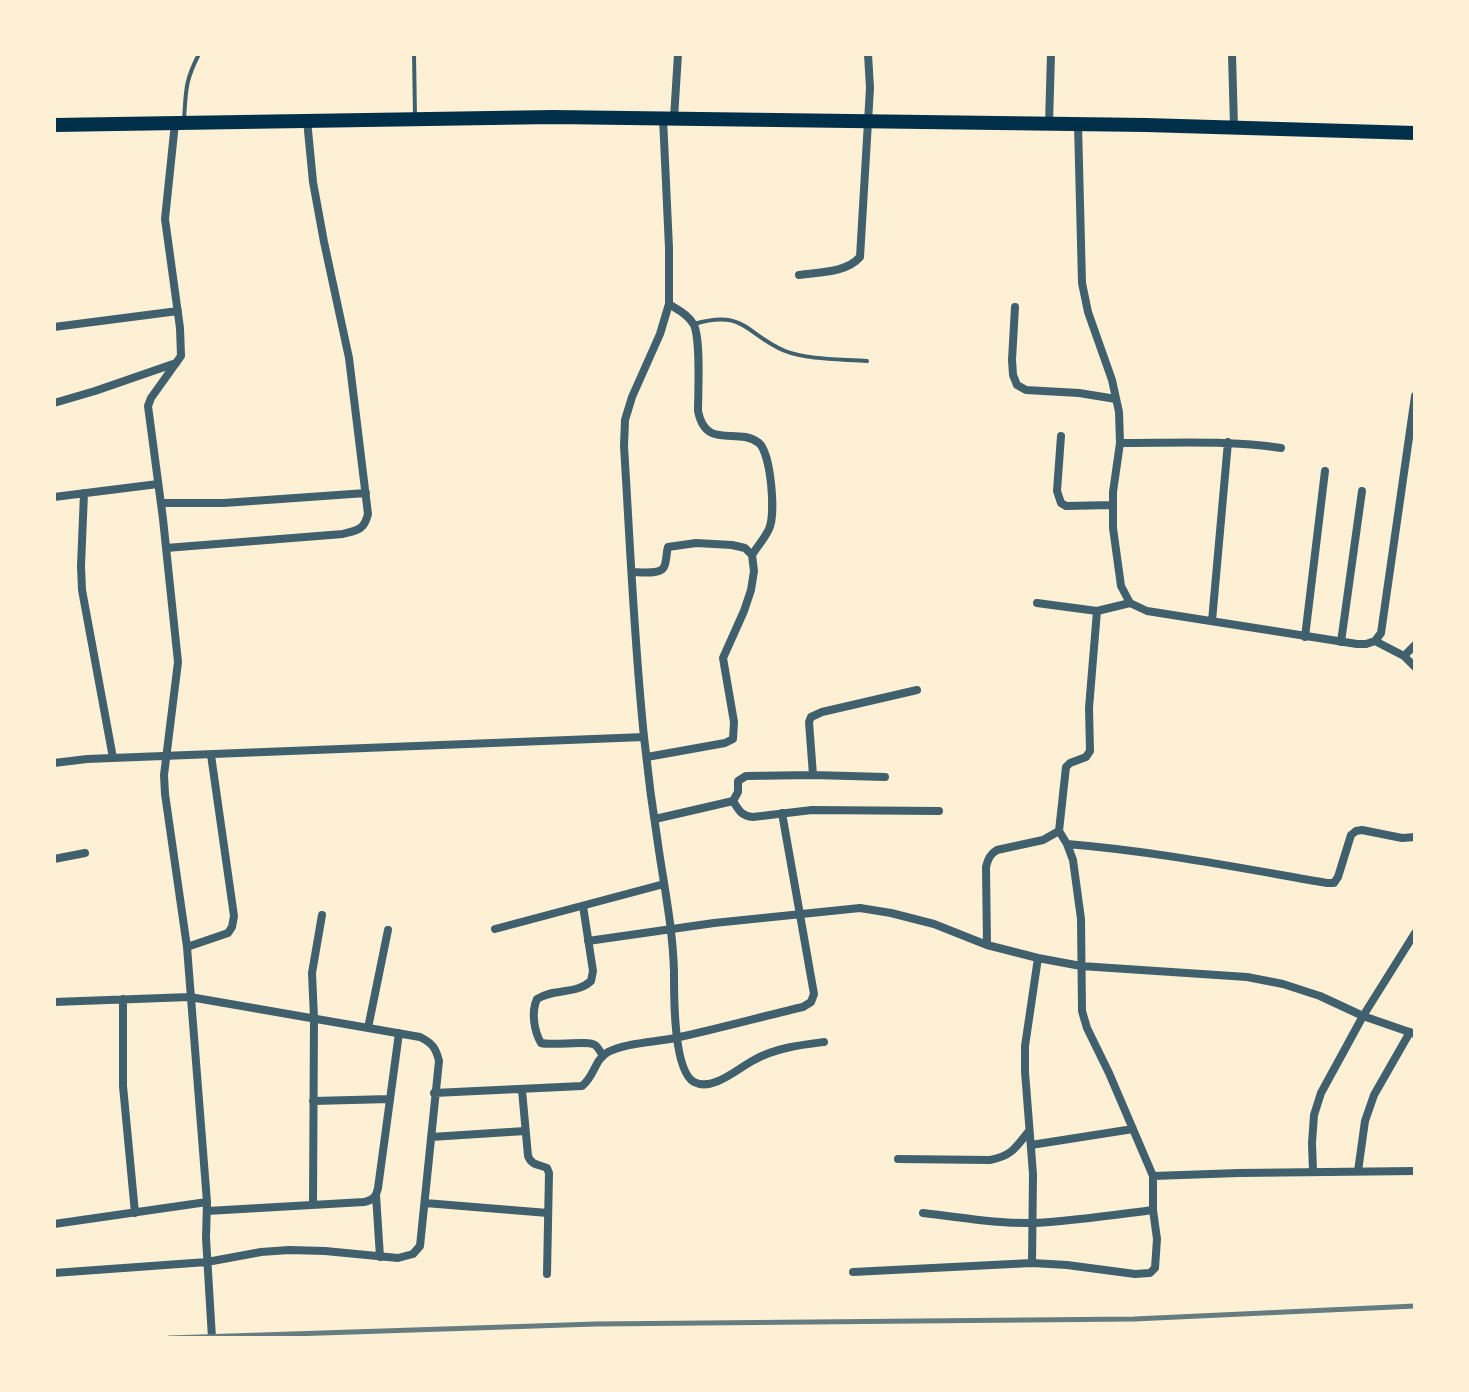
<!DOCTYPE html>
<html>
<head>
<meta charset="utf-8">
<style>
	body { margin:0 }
	#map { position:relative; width:1469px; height:1392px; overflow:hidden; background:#fdf0d5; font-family:Ubuntu,sans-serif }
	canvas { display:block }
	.frame { position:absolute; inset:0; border:56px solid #fdf0d5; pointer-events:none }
</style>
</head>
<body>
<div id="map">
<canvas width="1469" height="1392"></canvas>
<div class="frame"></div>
</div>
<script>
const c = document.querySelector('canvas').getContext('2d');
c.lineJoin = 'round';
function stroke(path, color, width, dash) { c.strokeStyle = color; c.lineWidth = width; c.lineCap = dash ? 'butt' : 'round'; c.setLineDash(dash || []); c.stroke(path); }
const service = new Path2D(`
	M 414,54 L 415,116
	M 184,120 C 186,90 185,81 199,54
	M 694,324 C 745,309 745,334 785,351 C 808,360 842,359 867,361`);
const minor = new Path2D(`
	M 1232,54 L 1234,127
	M 663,118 L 669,248 L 669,304 L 660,334 L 632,397 L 625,420 L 624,446 C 630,543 634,640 644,737 C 648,775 653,813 659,851 C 665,891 673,931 674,972 C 674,994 673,1070 694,1082 C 713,1092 738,1068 754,1060 C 775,1048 800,1045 824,1042
	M 674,118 L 678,54
	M 175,123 L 165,219 L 180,328 L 181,356 L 151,398 L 148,406 L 163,519 L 178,662 L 164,775 L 165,794 L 187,947 L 207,1202 L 206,1238 L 212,1338
	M 1049,124 L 1051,54
	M 1078,124 L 1082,283 L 1088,312 L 1112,380 L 1119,412 L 1120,443 L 1113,492 L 1113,528 L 1121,586 L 1130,603
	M 799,275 C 819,272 846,273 860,257 L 870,88 L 868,54
	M 669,304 C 678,310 689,315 694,325 C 701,341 698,392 698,411 C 706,451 737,426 759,443 C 771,454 776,514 769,529 C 765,538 757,547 752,555
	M 1015,307 L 1012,360 L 1013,375 L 1017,385 L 1026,390 L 1079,393 L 1116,399
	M 54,327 L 178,311
	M 54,403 L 95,391 L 176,363
	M 1061,436 L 1057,491 L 1061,503 L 1066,506 L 1113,505
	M 1120,443 C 1174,443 1227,440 1281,448
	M 84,493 L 81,566 L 82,590 L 113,758
	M 54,497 L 158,484
	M 161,503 L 224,503 L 366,493
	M 166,548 L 343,534 C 358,530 364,530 368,514 L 349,358 L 324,242 L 313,182 L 307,120
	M 632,572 C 641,572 660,575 664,567 C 667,561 666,553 668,547 L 696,543 L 732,545 L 745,548 L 752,555 L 754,571 L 751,590 L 744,611 L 723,658 L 734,722 L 733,739 L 725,743 L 647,757
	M 1037,603 L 1097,611 L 1130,603 L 1147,611 L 1357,644 L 1366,644 L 1375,641 L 1381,633 L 1415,396
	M 1212,621 L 1228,442
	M 1305,637 L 1325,471
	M 1375,641 L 1404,656 L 1415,667
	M 1341,642 L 1362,491
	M 1404,656 L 1415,645
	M 54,763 L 87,759 L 644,737
	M 813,775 L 809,722 L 811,717 L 822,712 L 917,690
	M 733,801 C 739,810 741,816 753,817 L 812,810 L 939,811
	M 655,819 L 733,801 L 738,792 L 738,781 L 746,776 L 813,775 L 885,777
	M 1067,844 C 1154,851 1240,868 1327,883 L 1334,883 L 1338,877 L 1351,835 L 1356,831 L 1362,830 L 1402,838 L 1415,837
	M 54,859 L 85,853
	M 583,906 L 593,971 L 591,981 C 576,995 553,988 537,999 C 531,1012 534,1031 541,1043 C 554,1046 588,1040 595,1045 C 598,1047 601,1053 603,1056
	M 495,929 L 664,884
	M 588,941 L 714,923 L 860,908 L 891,913 L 934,924 L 987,945 L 1038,958 L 1081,966 L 1247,977 L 1283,984 L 1320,996 L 1363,1016 L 1415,1034
	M 987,945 L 986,867 C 988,859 990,854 997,850 L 1043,840 L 1059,831 L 1066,767 L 1070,763 L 1086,757 L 1090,751 L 1089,708 L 1097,611
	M 187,947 L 228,933 L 232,927 L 234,916 L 211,755
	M 123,999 L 123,1086 L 135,1213
	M 54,1002 L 190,997 L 420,1037 C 432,1043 436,1048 439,1061 L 420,1246 L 413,1254 L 398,1258 L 325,1251 L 289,1250 L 261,1252 L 207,1262 L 54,1273
	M 368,1028 L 388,930
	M 522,1090 L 528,1156 C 532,1166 539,1164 547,1168 L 549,1173 L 547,1274
	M 434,1093 L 582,1086 C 595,1076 594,1060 608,1052 C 625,1043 655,1042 675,1038 C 718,1029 760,1017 803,1007 L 811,1002 L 814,994 L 782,813
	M 313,1101 L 390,1099
	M 431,1137 L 525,1131
	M 1031,1145 L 1133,1129
	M 898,1159 L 990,1160 C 1012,1156 1016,1147 1029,1131
	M 1313,1171 L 1312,1143 L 1314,1115 L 1321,1093 L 1363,1016 L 1415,933
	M 1358,1171 L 1365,1121 L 1374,1095 L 1410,1032
	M 1153,1176 L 1239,1173 L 1415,1171
	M 376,1195 L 380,1257
	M 425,1203 L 548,1213
	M 313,1205 L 314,1018 L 312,973 L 322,915
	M 207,1211 L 364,1202 C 373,1200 376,1197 378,1188 L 399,1033
	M 923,1213 C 960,1217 997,1224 1035,1223 C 1074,1221 1114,1215 1153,1210
	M 54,1224 L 207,1202
	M 1032,1263 L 1033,1174 L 1025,1072 L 1025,1046 L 1038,958
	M 853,1272 L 1032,1263 L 1067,1265 L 1135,1274 L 1150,1273 L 1155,1268 L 1157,1239 L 1153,1210 L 1153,1176 L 1109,1073 L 1087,1028 L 1082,1011 L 1081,919 L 1073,860 L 1067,844 L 1059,831`);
const trunk = new Path2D(`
	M 54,125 L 553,117 L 1146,125 L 1415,133`);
const rail = new Path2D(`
	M 169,1338 L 596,1324 L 1134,1319 L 1415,1306`);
stroke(service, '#3f606c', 4);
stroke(minor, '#3f606c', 8);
stroke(trunk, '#003049', 14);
stroke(rail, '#657d81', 5);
</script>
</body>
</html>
